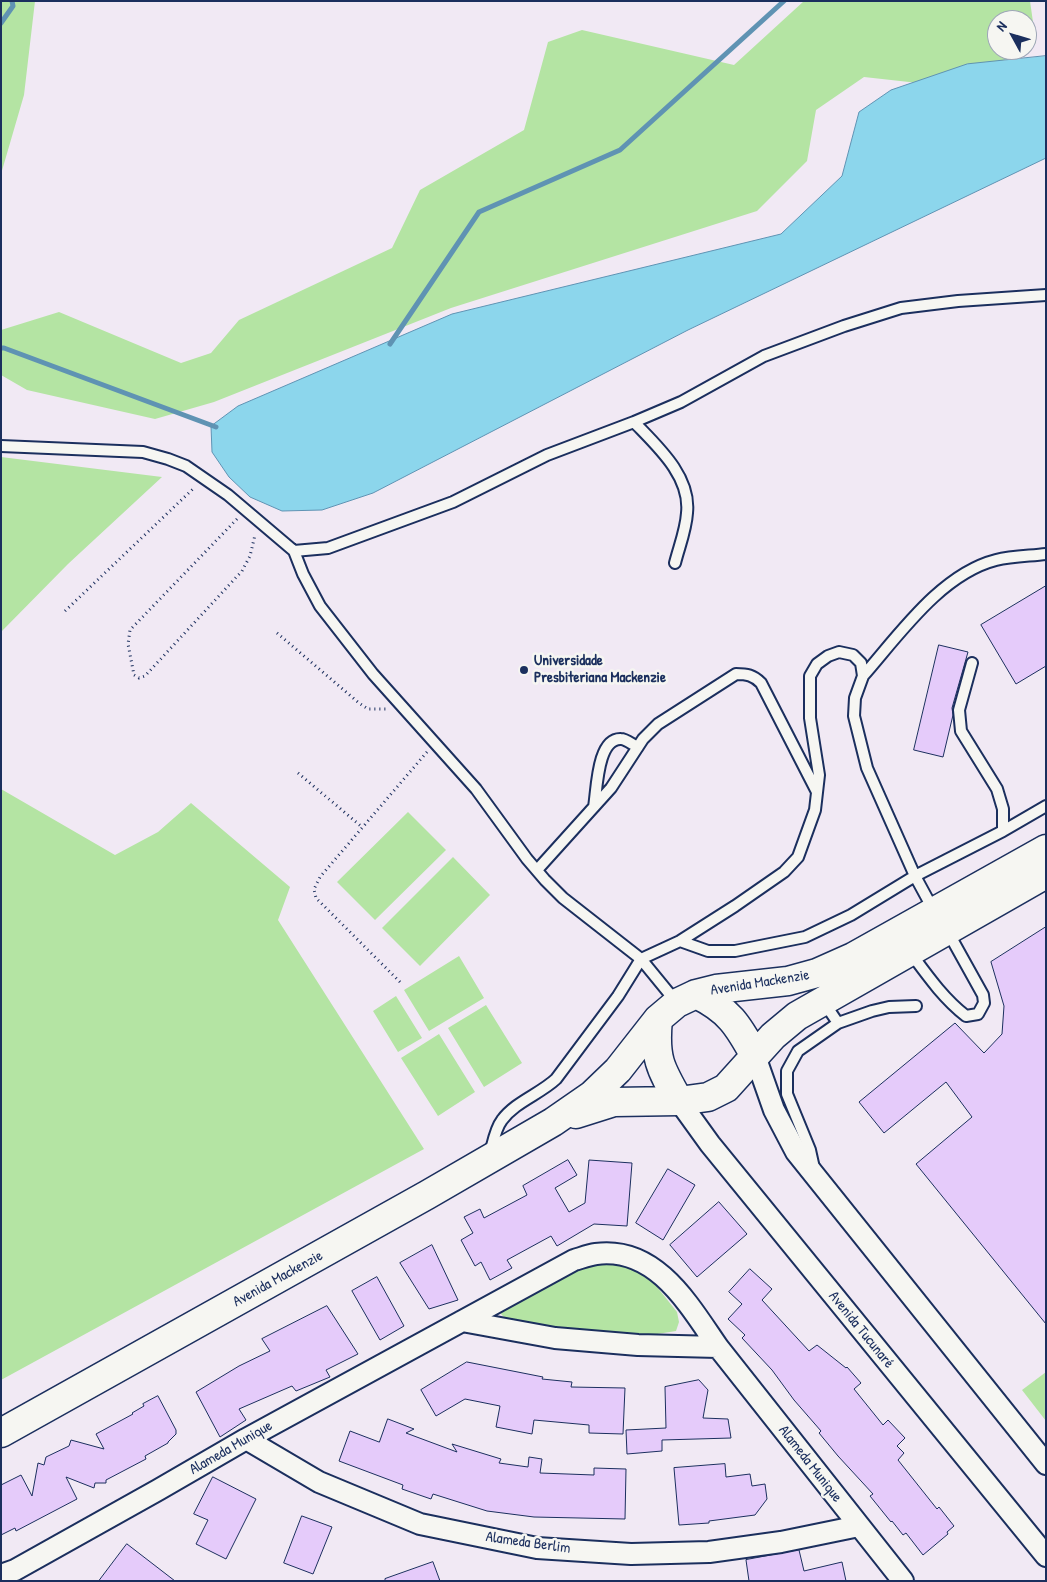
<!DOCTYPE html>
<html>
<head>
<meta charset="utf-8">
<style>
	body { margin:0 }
	#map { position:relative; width:1047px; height:1582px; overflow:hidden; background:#f1e9f4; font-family:"Patrick Hand",sans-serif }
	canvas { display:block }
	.frame { position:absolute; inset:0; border:2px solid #1b2f5e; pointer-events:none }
	.north { position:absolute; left:987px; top:10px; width:50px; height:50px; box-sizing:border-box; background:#f6f6f2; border:1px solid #9ea6b7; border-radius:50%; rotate:309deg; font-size:14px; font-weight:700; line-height:20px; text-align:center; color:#1b2f5e }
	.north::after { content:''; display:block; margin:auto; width:18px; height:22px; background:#1b2f5e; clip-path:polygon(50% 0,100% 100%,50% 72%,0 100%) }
</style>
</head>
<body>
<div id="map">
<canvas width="1047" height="1582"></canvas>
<div class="frame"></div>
<div class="north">N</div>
</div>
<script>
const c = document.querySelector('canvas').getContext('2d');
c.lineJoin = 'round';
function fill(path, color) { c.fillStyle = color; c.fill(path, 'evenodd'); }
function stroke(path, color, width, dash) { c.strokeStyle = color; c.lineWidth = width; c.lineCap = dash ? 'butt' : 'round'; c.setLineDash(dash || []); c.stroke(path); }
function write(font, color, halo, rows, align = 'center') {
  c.font = font + ' "Patrick Hand",sans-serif'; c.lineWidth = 5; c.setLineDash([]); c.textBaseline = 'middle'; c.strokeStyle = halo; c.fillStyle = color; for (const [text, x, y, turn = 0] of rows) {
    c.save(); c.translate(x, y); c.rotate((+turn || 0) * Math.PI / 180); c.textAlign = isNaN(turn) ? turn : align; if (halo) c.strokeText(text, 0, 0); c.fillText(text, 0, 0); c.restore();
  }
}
const green = new Path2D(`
	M 1,1 L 35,1 L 24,95 L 1,174 Z
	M 804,1 L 1030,1 L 1036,43 L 1027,48 L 1027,20 L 997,20 L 997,50 L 1023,50 L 954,87 L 864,77 L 816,110 L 807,161 L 757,211 L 451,308 L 214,402 L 155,419 L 27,390 L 1,375 L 1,330 L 59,312 L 181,363 L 211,353 L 239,320 L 392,248 L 420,190 L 524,130 L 548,42 L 582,30 L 734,65 Z
	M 1,457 L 162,477 L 68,564 L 1,632 Z
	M 1,789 L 115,855 L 158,832 L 191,803 L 290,887 L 278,920 L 424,1149 L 1,1380 Z
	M 408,812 L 446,850 L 375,920 L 337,882 Z
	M 453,857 L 490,895 L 420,966 L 382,928 Z
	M 459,956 L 484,998 L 429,1031 L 404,990 Z
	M 396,996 L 422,1038 L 398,1052 L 373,1011 Z
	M 486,1005 L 522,1063 L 484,1087 L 448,1028 Z
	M 439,1034 L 475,1092 L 438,1116 L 401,1058 Z
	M 594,1260 L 642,1268 L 677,1312 L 679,1322 L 676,1331 L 651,1335 L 576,1331 L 507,1320 L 501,1314 L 501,1307 Z
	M 1046,1372 L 1046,1421 L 1022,1390 Z`);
const water = new Path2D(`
	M 1046,56 L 1046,158 L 688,330 L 373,493 L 322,510 L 282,511 L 250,497 L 229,477 L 212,452 L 211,426 L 238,406 L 452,314 L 781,234 L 842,176 L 859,112 L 891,90 L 967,64 Z`);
const stream = new Path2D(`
	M 1,23 L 13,6 L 12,1
	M 390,344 L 479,212 L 620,150 L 784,1
	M 1,348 L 4,348 L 216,427`);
const building = new Path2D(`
	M 1046,586 L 1046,666 L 1016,684 L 981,625 Z
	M 939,645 L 968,652 L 952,708 L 953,715 L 943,757 L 914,750 Z
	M 1046,927 L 1046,1324 L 916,1164 L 972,1117 L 946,1082 L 884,1133 L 859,1102 L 955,1023 L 984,1053 L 1002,1034 L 1004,1006 L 991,962 Z
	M 568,1160 L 577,1175 L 555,1188 L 569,1212 L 585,1203 L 589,1160 L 632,1163 L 627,1226 L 594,1224 L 557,1246 L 551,1236 L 507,1260 L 512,1268 L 490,1280 L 481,1262 L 475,1266 L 461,1240 L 473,1233 L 464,1217 L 480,1209 L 484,1218 L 527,1195 L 523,1186 Z
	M 668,1169 L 695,1185 L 663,1240 L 636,1223 Z
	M 719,1202 L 747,1234 L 697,1277 L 670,1245 Z
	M 432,1245 L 458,1300 L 429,1309 L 400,1263 Z
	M 750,1269 L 772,1289 L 762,1300 L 809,1351 L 817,1345 L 846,1368 L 847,1367 L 861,1383 L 854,1389 L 883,1425 L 888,1420 L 905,1438 L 897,1446 L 904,1453 L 898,1460 L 937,1509 L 939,1507 L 954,1526 L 947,1532 L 948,1534 L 923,1555 L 906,1533 L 903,1535 L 892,1521 L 891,1522 L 870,1496 L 873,1494 L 838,1456 L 819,1433 L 821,1431 L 794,1400 L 772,1370 L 742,1338 L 745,1335 L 728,1319 L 742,1304 L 729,1292 Z
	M 377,1277 L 404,1326 L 380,1340 L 352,1291 Z
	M 327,1306 L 358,1354 L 326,1370 L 330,1377 L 296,1391 L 292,1386 L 239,1409 L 246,1420 L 220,1437 L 196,1392 L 239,1366 L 270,1351 L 262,1339 Z
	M 467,1362 L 543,1377 L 542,1379 L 572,1382 L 571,1387 L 625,1388 L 623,1434 L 589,1433 L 589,1425 L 534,1420 L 532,1434 L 496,1427 L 500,1406 L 465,1399 L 436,1416 L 421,1390 Z
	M 699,1380 L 708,1390 L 703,1418 L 728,1419 L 731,1438 L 662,1440 L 662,1451 L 627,1454 L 626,1430 L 666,1428 L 665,1387 Z
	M 158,1396 L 176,1430 L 176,1434 L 168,1442 L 168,1443 L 145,1456 L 146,1459 L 106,1480 L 106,1483 L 95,1483 L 94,1488 L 66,1477 L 77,1499 L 16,1531 L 15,1528 L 1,1535 L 1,1485 L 21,1475 L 32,1496 L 38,1463 L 44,1465 L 46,1457 L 69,1446 L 71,1440 L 104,1449 L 96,1434 L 133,1414 L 132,1413 L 144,1406 L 143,1404 Z
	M 388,1419 L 414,1429 L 406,1433 L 457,1452 L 452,1444 L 501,1459 L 499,1463 L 528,1467 L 529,1457 L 542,1459 L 540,1473 L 594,1475 L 594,1468 L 626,1469 L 625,1519 L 534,1517 L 487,1511 L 433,1494 L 431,1499 L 402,1489 L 403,1485 L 339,1461 L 350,1431 L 379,1442 Z
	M 725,1464 L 726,1477 L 750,1474 L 752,1486 L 765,1484 L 767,1499 L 755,1515 L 709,1521 L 709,1523 L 679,1525 L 674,1468 Z
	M 213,1477 L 256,1499 L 226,1559 L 196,1544 L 208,1520 L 194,1514 Z
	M 302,1516 L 332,1527 L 313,1574 L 284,1563 Z
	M 127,1544 L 175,1581 L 99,1581 Z
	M 799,1550 L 804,1571 L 842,1562 L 846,1581 L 749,1581 L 746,1560 Z
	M 433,1562 L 440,1581 L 385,1581 L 385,1579 Z`);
const path = new Path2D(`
	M 237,519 L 130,630 L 128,644 L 134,675 L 139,678 L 145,676 L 242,571 L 250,556 L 255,535
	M 65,611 L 195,487
	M 277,633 L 359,703 L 368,709 L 388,709
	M 298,773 L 362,827
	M 400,982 L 316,898 L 314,889 L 320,877 L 427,752`);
const service = new Path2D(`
	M 634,422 C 657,446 691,476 687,513 C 686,530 679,547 675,563
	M 1,446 L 143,452 L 168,459 L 186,466 L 228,495 L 294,551 L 303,574 L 320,606 L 373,674 L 476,789 L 527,859 L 545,880 L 563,898 L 641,959 L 677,1003
	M 294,551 L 328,548 L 453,502 L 547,455 L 634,422 L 681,402 L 764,356 L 844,326 L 901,308 L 958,301 L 1046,295
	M 972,663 L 959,710 L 961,731 L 997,789 L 1003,809 L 1003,831
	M 863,676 C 899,635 941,574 996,560 C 1012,556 1030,556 1046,554
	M 594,807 C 597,790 597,738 621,739 C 626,739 633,745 638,747
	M 537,870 L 611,788 L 643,739 L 658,724 L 736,674 C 747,674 753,675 761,683 L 817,792
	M 680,941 L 708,951 L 735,951 L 805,937 L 851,915 L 915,876 L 1003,831 L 1046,806
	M 910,952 C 927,975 943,998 966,1016 L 978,1014 L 984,1003 L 983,995 L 948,932
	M 823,1001 L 838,1023 L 872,1011 L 889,1007 L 916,1006
	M 490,1154 C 493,1143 495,1129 502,1120 C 515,1102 540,1094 556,1079 L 618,996 L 641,959 L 680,941 L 735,906 L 784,872 L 798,857 L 815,810 L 819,775 L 810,718 L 810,676 L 817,664 L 828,656 L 839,652 L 853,655 L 861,663 L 863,676 L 855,698 L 854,716 L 867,768 L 915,876 L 934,911
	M 814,1168 L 810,1150 L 787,1094 L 787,1071 L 798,1051 L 838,1023`);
const minor = new Path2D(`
	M 755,1056 L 774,1110 L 796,1152 L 1046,1464
	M 679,1101 L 710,1144 L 1046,1556
	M 462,1321 L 555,1338 L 638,1345 L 718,1347
	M 246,1439 L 319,1482 L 420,1524 L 537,1548 L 631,1554 L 709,1552 L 781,1542 L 859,1526
	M 1,1575 L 15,1570 L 158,1490 L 246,1439 L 574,1260 C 581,1258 589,1255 596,1254 C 656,1246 689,1305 718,1347 L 903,1581`);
const secondary = new Path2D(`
	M 696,994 C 729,1010 738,1025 755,1056
	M 658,1019 C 654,1058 660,1068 679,1101
	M 576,1114 L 614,1102 L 679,1101 L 708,1097 L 726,1088 L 773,1036 L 797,1016 L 1046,874
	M 1,1433 L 427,1195 L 553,1122 L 592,1095 L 618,1070 L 658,1019 L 677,1003 L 696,994 L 716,989 L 788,981 L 817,973 L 853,957 L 1046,849`);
const markers = [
	[524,670,5,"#1b2f5e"]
];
const poiNames = [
	["Universidade",534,661],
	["Presbiteriana Mackenzie",534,678]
];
const streetNames = [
	["Avenida Mackenzie",760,983,-9],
	["Avenida Mackenzie",278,1279,-29],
	["Avenida Tucunaré",861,1330,51],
	["Alameda Munique",231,1448,-30],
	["Alameda Munique",810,1464,52],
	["Alameda Berlim",528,1543,8]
];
fill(green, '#b4e4a3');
fill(water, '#8cd6ec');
stroke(water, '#5f93b3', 1);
stroke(stream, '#5f93b3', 5);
fill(building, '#e5cbfa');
stroke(building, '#1b2f5e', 1);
stroke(service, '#1b2f5e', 14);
stroke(minor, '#1b2f5e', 24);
stroke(secondary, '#1b2f5e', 31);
stroke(path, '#1b2f5e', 3, [1, 4]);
stroke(service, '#f6f6f2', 10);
stroke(minor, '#f6f6f2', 20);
stroke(secondary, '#f6f6f2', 28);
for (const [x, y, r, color] of markers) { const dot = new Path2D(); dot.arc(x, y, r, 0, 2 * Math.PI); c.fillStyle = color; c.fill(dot); stroke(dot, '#f6f6f2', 2); }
write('bold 15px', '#1b2f5e', '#f6f6f2', poiNames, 'left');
write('15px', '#1b2f5e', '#f6f6f2', streetNames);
</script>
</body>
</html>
